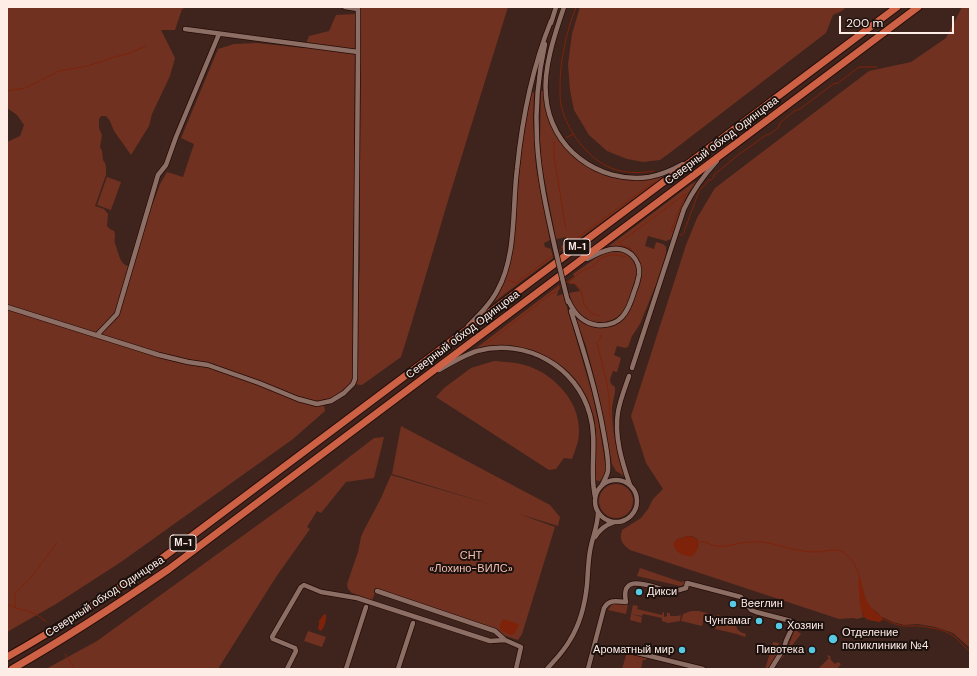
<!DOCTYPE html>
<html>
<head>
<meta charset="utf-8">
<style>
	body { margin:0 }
	#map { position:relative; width:977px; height:676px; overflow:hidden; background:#3e241d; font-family:"DM Sans",sans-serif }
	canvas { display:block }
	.frame { position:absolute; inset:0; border:8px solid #feece7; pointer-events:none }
	.scale { position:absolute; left:839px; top:16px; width:115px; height:18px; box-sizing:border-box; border:2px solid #feece7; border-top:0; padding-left:5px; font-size:12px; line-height:14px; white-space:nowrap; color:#feece7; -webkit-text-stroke:3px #1d110e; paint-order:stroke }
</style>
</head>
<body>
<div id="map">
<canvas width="977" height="676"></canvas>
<div class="frame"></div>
<div class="scale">200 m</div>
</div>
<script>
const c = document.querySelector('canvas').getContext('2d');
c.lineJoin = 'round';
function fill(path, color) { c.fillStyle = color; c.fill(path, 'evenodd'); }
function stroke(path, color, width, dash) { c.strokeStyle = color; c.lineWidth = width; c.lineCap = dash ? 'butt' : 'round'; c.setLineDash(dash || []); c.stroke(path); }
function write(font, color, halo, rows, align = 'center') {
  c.font = font + ' "DM Sans",sans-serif'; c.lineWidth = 4; c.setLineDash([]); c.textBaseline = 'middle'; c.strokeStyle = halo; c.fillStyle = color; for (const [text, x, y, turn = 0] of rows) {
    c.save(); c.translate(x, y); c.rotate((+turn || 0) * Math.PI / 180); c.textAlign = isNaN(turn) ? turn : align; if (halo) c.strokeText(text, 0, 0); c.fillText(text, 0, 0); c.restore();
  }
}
const green = new Path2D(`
	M 7,7 L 188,7 L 182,9 L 175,30 L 161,30 L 175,58 L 170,76 L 152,114 L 149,126 L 131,155 L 114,131 L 110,121 L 106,116 L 101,116 L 99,119 L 99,128 L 102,135 L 100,147 L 102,151 L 103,160 L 105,163 L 106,167 L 106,175 L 95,206 L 104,209 L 108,214 L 107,226 L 110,229 L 114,231 C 116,236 114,239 115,243 C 115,245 116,245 116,246 C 119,255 121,268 132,266 L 150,209 L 155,198 L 160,184 L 167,172 L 183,177 L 194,144 L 181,138 L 218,49 L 234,44 L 257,43 L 304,48 L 309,36 L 329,31 L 336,15 L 355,14 L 354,215 L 352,284 L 354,376 L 360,266 L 360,7 L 508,7 L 450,194 L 411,325 L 401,357 L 362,385 L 353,384 L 353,382 L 330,400 L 323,399 L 325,411 L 293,439 L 121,562 L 56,604 L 7,632 L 7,142 L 20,136 L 24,125 L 17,115 L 7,108 Z
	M 580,7 L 846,7 L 842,11 L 833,15 L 826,33 L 667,155 L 660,160 L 643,162 L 627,159 L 607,151 L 589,135 L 574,110 L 570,90 L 568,64 L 572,34 Z
	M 962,7 L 970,7 L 970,648 L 953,633 L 935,627 L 918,624 L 904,625 L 893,622 L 882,617 L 868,605 L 865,598 L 863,590 L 862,614 L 864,617 L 857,619 L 853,618 L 839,619 L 630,550 C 622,544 619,540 622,530 L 641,518 L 648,509 L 653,499 L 663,489 L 646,463 L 631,416 L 686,245 L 697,218 L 715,188 L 869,71 L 911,62 L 946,38 ZM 687,536 C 697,536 699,539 698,548 L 676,540 Z
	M 541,91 L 544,91 L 546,111 L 554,131 L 568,150 L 608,176 L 617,178 L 628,179 L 669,173 L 564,250 L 561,247 C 564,244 567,241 567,237 L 556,239 L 542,167 L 540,141 Z
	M 532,92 L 534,93 L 533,120 L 536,167 L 550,240 L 544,243 L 545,247 L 551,249 L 553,258 L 494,302 L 505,281 L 508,271 L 513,247 C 517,195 520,143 532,92 Z
	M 107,177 L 121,182 L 111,210 L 97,205 Z
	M 697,181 L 689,192 L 685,200 L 671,239 L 666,241 L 648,236 L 645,246 L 654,249 L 656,242 L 663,244 L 666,247 L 666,254 L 657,282 L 640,324 L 632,336 L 628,347 L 625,348 L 617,346 L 614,355 L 621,358 L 617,372 L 613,371 L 610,379 L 611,384 L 615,387 C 616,394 612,402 612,409 C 612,432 617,453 625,475 L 624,476 L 616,471 L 612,464 L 597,388 L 586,346 L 576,320 L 578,319 C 592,332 617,330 628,314 C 632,308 634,301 636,294 C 640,283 643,274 640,263 L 618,247 L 610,248 L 609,246 L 690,185 Z
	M 609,251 C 625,249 638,258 637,275 C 636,281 633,287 631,293 C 629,298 628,305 625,310 C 619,319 606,324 595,322 C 579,320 573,307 569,293 L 580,291 L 575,284 L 570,284 L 568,282 L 575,277 L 573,274 L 596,258 Z
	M 559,285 L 560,288 L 558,291 L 557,296 L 563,294 L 592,393 L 599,425 L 606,468 L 604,476 L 600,481 L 598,481 L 596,480 L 595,478 C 595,456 598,433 592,411 C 578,360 520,334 471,352 Z
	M 494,361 C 505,362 517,362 528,366 C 555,375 580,402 579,432 C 579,441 575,451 572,459 L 564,458 L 556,469 L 549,470 L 436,397 L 444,388 L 471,368 Z
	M 401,426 L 550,505 L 560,517 L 558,526 L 519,514 L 555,527 L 522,634 L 518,640 L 375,593 L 372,600 L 352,593 L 348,589 L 347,584 L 358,552 L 361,537 L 363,532 L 381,498 L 391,475 L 493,505 L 392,474 Z
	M 384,437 L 374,478 L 346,482 L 321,513 L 317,511 L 307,527 L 310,529 L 276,577 L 218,669 L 46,669 L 97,641 L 313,485 L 374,438 Z
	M599 501a17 17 0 1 1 34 0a17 17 0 1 1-34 0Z
	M 640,568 L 681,582 L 688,580 L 687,584 L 680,586 L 637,576 Z
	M 614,603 L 628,604 L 626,614 L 608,610 L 610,607 Z
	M 633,605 L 638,606 L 637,609 L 662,615 L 663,612 L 664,612 L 664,617 L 667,616 L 667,613 L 670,613 L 670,616 L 677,616 L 681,615 L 680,621 L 668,623 L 662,621 L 662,618 L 643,614 L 642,616 L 631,614 Z
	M 691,611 L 699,611 L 707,613 L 707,614 L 710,615 L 709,618 L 704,617 L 702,626 L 681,621 L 683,614 Z
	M 631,614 L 642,617 L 641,623 L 630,620 Z
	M 717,615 C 722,616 729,617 733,620 C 739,626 733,630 746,634 L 745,637 L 737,634 L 715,629 L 718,620 L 713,619 L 714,616 L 717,617 Z
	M 795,629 L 801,634 L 779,662 L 788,647 Z
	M 308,631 L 326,637 L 322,647 L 304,641 Z
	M 773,642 L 779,643 L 776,654 L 771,652 Z
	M 627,652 L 647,658 L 646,660 L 643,660 L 641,669 L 622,669 Z
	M 770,653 L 777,655 L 768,669 L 765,669 Z
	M 828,655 L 831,657 L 830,659 L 835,664 L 838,662 L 841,664 L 837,669 L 818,669 L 829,658 L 827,656 Z`);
const water = new Path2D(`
	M 687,536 C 701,536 701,547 693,556 C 685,557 675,553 673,544 L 676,540 Z
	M 859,574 C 863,584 863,598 870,606 C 873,610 878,614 882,617 L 883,619 L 880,622 C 875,621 869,621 865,618 C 859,612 858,583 859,574 Z
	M 324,614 L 326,615 C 327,619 324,628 321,631 L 318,629 L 319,624 L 319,621 Z
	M 503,619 L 519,624 L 518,627 L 514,634 L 511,635 L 500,630 L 500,624 Z`);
const stream = new Path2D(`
	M 576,7 C 566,33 560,60 560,88 C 560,95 560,103 562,109 C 567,126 577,142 589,153 C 608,172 629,175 654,171
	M 7,91 L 25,88 L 59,71 L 88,66 L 111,58 L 130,53 L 146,46
	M 565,138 L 574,134
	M 555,142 L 554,142 L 554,156 L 566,230
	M 680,235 L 682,235 L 684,233 L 685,229 L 699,191 L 709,180 L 711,180 L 714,177 L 714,175 L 738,155 L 766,135 L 770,134 L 779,127 L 780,123 L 794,111 L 800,109 L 833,84 L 838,83 L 859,67 L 877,67
	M 631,250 L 632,249 L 621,245 L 619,243 L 685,194 L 686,194 L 679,210 L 671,231 L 673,231
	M 558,252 L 655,181
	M 508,280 L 516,283 L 555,254
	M 569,281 L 570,283 L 575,284 L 581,291 L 584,304 L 588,310 L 593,314 L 600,316
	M 565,283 L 584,270 L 594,266 C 602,254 614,253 626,257
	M 601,335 L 601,337 L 597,343 L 607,383 L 609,398 L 610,418
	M 486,344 L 552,293 L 555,293 L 556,289 L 562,285
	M 699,542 C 708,541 709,545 716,546 C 727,548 739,542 750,542 C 768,540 786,549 804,551 C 809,552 814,552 819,552 C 828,551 835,548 843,552 C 851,557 856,566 859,574
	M 7,604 C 22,612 33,609 46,622
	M 15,608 L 15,594 L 24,584 L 28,581 L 57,543
	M 883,619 L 892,623 L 902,626 L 921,626 L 937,629 L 946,632 L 954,636 L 970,652
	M 65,654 L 73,666 L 74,669`);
const minor = new Path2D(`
	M 345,7 L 358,9
	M 564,7 C 555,33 543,69 546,96 C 550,148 598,184 649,177 C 661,175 672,170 683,164
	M 551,23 L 556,7
	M 185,29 L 358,52
	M 545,44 C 538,76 535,108 537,141 C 539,177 547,212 555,248
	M 564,286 L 568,302
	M 568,300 C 574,313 582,323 597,325 C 621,327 628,312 634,292 C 636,287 638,281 639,275 C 640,267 637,260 632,255 C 618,242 600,252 587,259
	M 7,307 L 159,355 L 188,362 L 208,365 L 259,383 L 298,399 L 317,404 L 331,401 L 344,393 L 353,384 L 355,379 L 358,58 L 358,7
	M 571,311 C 584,352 597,393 604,435 C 606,447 609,459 608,471 C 607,476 604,481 602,485
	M 468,326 C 479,315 490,304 497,291 C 517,256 512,207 517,169 C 522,119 532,68 551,21
	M 97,335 L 117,314 L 158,175 L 166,165 L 176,137 L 219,34
	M 632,368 L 684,209 C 693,190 703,176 717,161
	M 439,370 C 451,363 464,355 477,351 C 526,338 577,366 590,415 C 596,436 592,458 593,479 C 593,485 594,491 595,497
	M 629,376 C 625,388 620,400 618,412 C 614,436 622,462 630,485
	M595 501a21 21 0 1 1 42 0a21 21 0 1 1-42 0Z
	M 595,537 C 600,529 605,525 614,522
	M 377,591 L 495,631 L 505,640 L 521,647 L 516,669
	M 621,649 L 703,669
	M 287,669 L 296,651 L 295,648 L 273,639 L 272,637 L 301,587 L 304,585 L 321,592 L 357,598 L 490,641 L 505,640
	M 346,669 L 366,607
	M 398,669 L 413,623
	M 547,669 C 555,660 564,651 570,640 C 580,624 585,604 587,585 C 588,573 588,562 590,551 C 592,538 598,526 598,512
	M 588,669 L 604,608 C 609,599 617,601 626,602 C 619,568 658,591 673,591 C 677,591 682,589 686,588 L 687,583 L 741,597 L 751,610 L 756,612 L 791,621 L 792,624 L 792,628 L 786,641 L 784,648 L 771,669`);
const highway = new Path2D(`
	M 7,657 C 60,627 111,594 161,559 L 897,7
	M 12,669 C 66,638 118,604 169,569 L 918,7`);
const minorBridge = new Path2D(`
	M 555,248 L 564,286`);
const markers = [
	[639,592,4,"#58c9e3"],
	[733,604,4,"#58c9e3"],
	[759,621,4,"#58c9e3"],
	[779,626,4,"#58c9e3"],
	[833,639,5,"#58c9e3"],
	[682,650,4,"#58c9e3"],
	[812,650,4,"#58c9e3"]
];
const shields = [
	[577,247,26],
	[183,543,26]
];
const shieldNames = [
	["М-1",577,247],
	["М-1",183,543]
];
const streetNames = [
	["Северный обход Одинцова",722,141,-37],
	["Северный обход Одинцова",463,335,-37],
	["Северный обход Одинцова",105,597,-33]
];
const parkNames = [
	["СНТ",471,556],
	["«Лохино-ВИЛС»",471,569]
];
const poiNames = [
	["Дикси",647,592],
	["Beerлин",741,604],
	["Чунгамаг",751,621,"right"],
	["Хозяин",787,626],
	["Отделение",842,633],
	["поликлиники №4",842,646],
	["Ароматный мир",674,650,"right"],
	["Пивотека",804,650,"right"]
];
fill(green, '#703121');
fill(water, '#7e2309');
stroke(stream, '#7e2309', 1);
stroke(minor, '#240c07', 6);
stroke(highway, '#240c07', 9);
stroke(minor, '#8d6e65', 4.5);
stroke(highway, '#cc6146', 7);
stroke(minorBridge, '#240c07', 6, []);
stroke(minorBridge, '#8d6e65', 4.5);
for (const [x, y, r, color] of markers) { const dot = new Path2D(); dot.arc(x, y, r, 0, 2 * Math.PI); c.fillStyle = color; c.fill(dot); stroke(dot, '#1d110e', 1.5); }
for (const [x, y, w] of shields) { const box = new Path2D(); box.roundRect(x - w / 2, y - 8, w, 16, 3); c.fillStyle = '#1d110e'; c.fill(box); stroke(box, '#feece7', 1); }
write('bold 10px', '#feece7', null, shieldNames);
write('11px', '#feece7', '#1d110e', streetNames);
write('11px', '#f2beb0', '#1d110e', parkNames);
write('11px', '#feece7', '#1d110e', poiNames, 'left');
</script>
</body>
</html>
